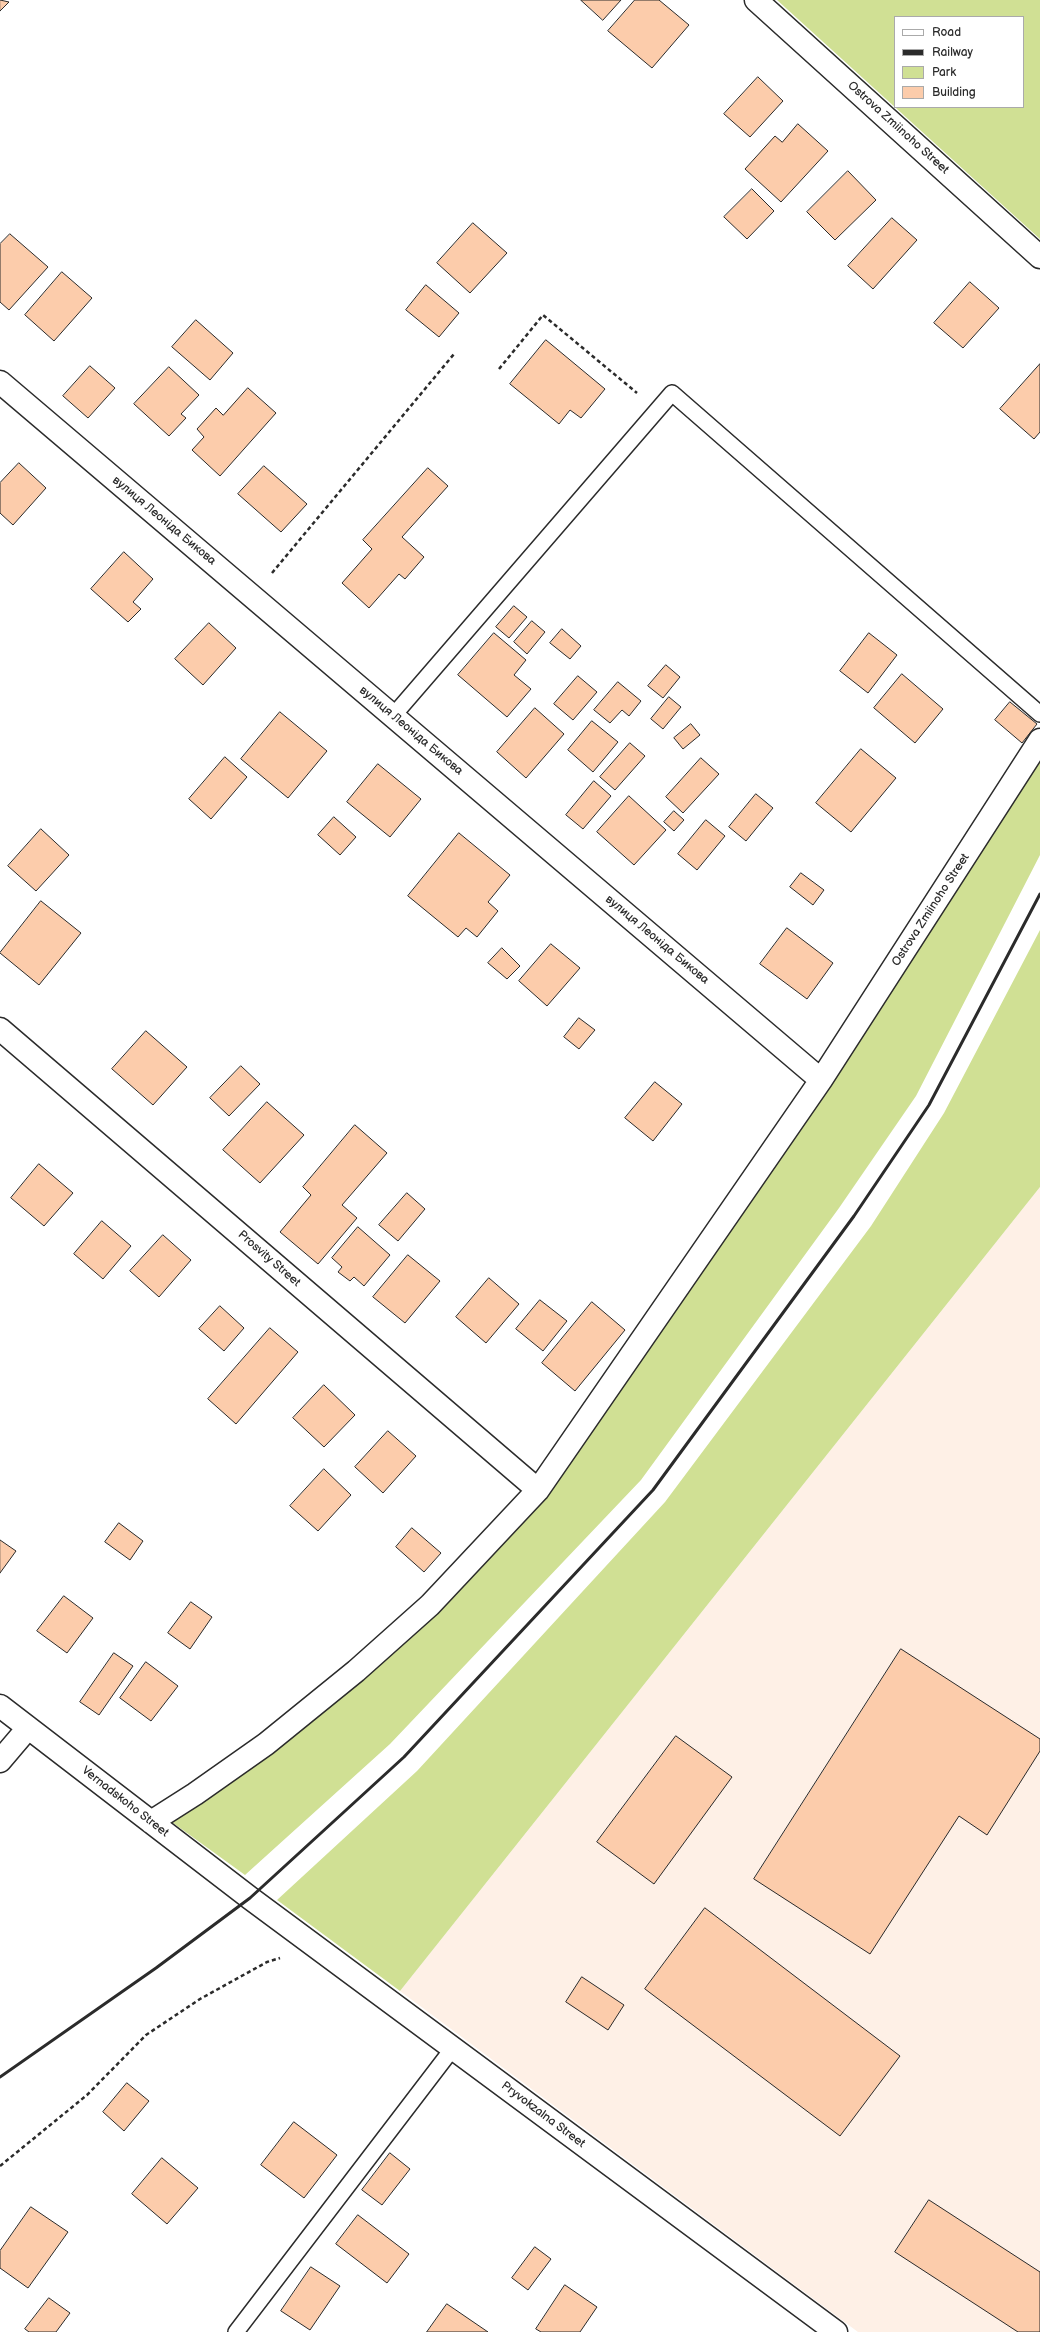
<!DOCTYPE html>
<html>
<head>
<meta charset="utf-8">
<style>
	body { margin:0 }
	#map { position:relative; width:1040px; height:2332px; overflow:hidden; background:#fff; font-family:"Balsamiq Sans",sans-serif }
	canvas { display:block }
	.legend { position:absolute; left:894px; top:16px; width:130px; height:92px; box-sizing:border-box; background:#fff; border:1px solid #aaa; margin:0; padding:5px 7px; list-style:none; font-size:12px; color:#2b2b2b }
	.legend li { display:flex; align-items:center; gap:8px; height:20px }
	.legend b { width:20px; border:1px solid #aaa }
</style>
</head>
<body>
<div id="map">
<canvas width="1040" height="2332"></canvas>
<ul class="legend">
<li><b style="height:5px;background:#fff"></b>Road</li>
<li><b style="height:5px;background:#2b2b2b"></b>Railway</li>
<li><b style="height:11px;background:#d0e094"></b>Park</li>
<li><b style="height:11px;background:#fcccab"></b>Building</li>
</ul>
</div>
<script>
const c = document.querySelector('canvas').getContext('2d');
c.lineJoin = 'round';
function fill(path, color) { c.fillStyle = color; c.fill(path, 'evenodd'); }
function stroke(path, color, width, dash) { c.strokeStyle = color; c.lineWidth = width; c.lineCap = dash ? 'butt' : 'round'; c.setLineDash(dash || []); c.stroke(path); }
function write(font, color, halo, rows, align = 'center') {
  c.font = font + ' "Balsamiq Sans",sans-serif'; c.lineWidth = 3; c.setLineDash([]); c.textBaseline = 'middle'; c.strokeStyle = halo; c.fillStyle = color; for (const [text, x, y, turn = 0] of rows) {
    c.save(); c.translate(x, y); c.rotate((+turn || 0) * Math.PI / 180); c.textAlign = isNaN(turn) ? turn : align; if (halo) c.strokeText(text, 0, 0); c.fillText(text, 0, 0); c.restore();
  }
}
const built = new Path2D(`
	M 1040,1187 L 1040,2332 L 858,2332 L 400,1991 Z`);
const green = new Path2D(`
	M 777,0 L 1040,0 L 1040,239 ZM 895,17 L 1023,17 L 1023,107 L 895,107 Z
	M 1040,753 L 1040,855 L 916,1096 L 839,1208 L 641,1480 L 390,1744 L 245,1875 L 169,1820 L 546,1494 Z
	M 1040,930 L 1040,1187 L 400,1991 L 277,1900 L 417,1771 L 665,1502 L 871,1226 L 944,1113 Z`);
const building = new Path2D(`
	M 0,0 L 9,2 L 0,11 Z
	M 581,0 L 621,0 L 603,20 Z
	M 635,0 L 659,0 L 689,25 L 652,68 L 608,31 Z
	M 758,77 L 783,101 L 750,137 L 724,114 Z
	M 798,124 L 828,151 L 781,202 L 745,169 L 775,136 L 782,142 Z
	M 848,171 L 876,200 L 835,240 L 807,212 Z
	M 752,189 L 774,211 L 747,239 L 724,217 Z
	M 892,218 L 917,240 L 873,289 L 848,266 Z
	M 473,223 L 507,253 L 470,293 L 437,263 Z
	M 10,234 L 48,267 L 9,310 L 0,302 L 0,244 Z
	M 62,272 L 92,298 L 54,341 L 25,315 Z
	M 970,282 L 999,308 L 963,348 L 934,323 Z
	M 426,285 L 459,313 L 439,337 L 406,310 Z
	M 196,320 L 233,353 L 210,380 L 172,347 Z
	M 546,340 L 605,389 L 581,418 L 570,410 L 559,424 L 510,384 Z
	M 1040,364 L 1040,432 L 1034,439 L 1000,409 Z
	M 90,366 L 115,388 L 88,418 L 63,396 Z
	M 169,367 L 199,395 L 181,414 L 186,418 L 169,436 L 134,404 Z
	M 248,388 L 276,413 L 220,476 L 192,450 L 204,437 L 197,429 L 216,408 L 223,415 Z
	M 19,463 L 46,488 L 13,525 L 0,513 L 0,483 Z
	M 264,466 L 307,504 L 281,532 L 238,494 Z
	M 428,468 L 448,486 L 402,537 L 424,557 L 405,579 L 399,574 L 369,608 L 342,583 L 372,549 L 363,540 Z
	M 124,552 L 153,579 L 133,602 L 141,609 L 128,622 L 91,589 Z
	M 514,606 L 527,617 L 509,638 L 496,627 Z
	M 532,621 L 545,632 L 527,654 L 514,642 Z
	M 209,623 L 236,648 L 203,685 L 175,659 Z
	M 562,629 L 581,646 L 570,659 L 550,643 Z
	M 494,633 L 526,660 L 514,675 L 531,689 L 507,717 L 458,675 Z
	M 869,633 L 897,655 L 868,693 L 840,671 Z
	M 666,665 L 680,677 L 663,698 L 648,686 Z
	M 902,674 L 943,709 L 915,743 L 874,708 Z
	M 578,676 L 597,692 L 573,720 L 554,704 Z
	M 618,682 L 641,701 L 629,716 L 622,710 L 610,723 L 594,710 Z
	M 669,697 L 681,707 L 663,729 L 651,719 Z
	M 1010,702 L 1037,724 L 1022,743 L 995,720 Z
	M 535,708 L 564,734 L 526,778 L 497,752 Z
	M 280,712 L 327,751 L 288,798 L 241,759 Z
	M 592,721 L 618,742 L 593,772 L 568,750 Z
	M 691,724 L 700,735 L 683,749 L 674,738 Z
	M 630,743 L 645,756 L 615,790 L 600,777 Z
	M 861,749 L 896,778 L 851,832 L 816,803 Z
	M 225,757 L 247,777 L 211,819 L 189,799 Z
	M 701,758 L 719,774 L 683,813 L 666,797 Z
	M 378,764 L 421,799 L 390,837 L 347,802 Z
	M 594,781 L 611,796 L 583,829 L 566,815 Z
	M 756,794 L 773,808 L 746,841 L 729,827 Z
	M 629,796 L 666,830 L 634,865 L 597,832 Z
	M 674,811 L 684,820 L 674,831 L 664,822 Z
	M 334,817 L 356,837 L 340,855 L 318,835 Z
	M 706,820 L 725,836 L 697,870 L 678,854 Z
	M 41,829 L 69,855 L 36,891 L 8,866 Z
	M 459,833 L 510,875 L 488,902 L 498,911 L 477,937 L 466,928 L 458,937 L 408,896 Z
	M 801,873 L 824,890 L 813,905 L 790,887 Z
	M 41,901 L 81,933 L 39,985 L 0,953 Z
	M 787,928 L 833,963 L 807,999 L 760,964 Z
	M 551,944 L 580,968 L 547,1006 L 519,981 Z
	M 502,948 L 520,966 L 507,979 L 488,963 Z
	M 579,1018 L 595,1030 L 579,1049 L 564,1037 Z
	M 146,1031 L 187,1067 L 153,1105 L 112,1069 Z
	M 241,1066 L 260,1084 L 229,1116 L 210,1098 Z
	M 655,1082 L 682,1104 L 653,1141 L 625,1118 Z
	M 267,1102 L 304,1135 L 260,1183 L 223,1150 Z
	M 355,1125 L 387,1153 L 342,1205 L 357,1218 L 318,1264 L 280,1232 L 311,1195 L 303,1187 Z
	M 39,1164 L 73,1193 L 44,1226 L 11,1198 Z
	M 407,1193 L 425,1209 L 398,1241 L 379,1225 Z
	M 102,1221 L 131,1246 L 103,1279 L 74,1254 Z
	M 358,1227 L 390,1255 L 364,1286 L 354,1277 L 350,1281 L 338,1272 L 342,1267 L 332,1258 Z
	M 163,1235 L 191,1260 L 159,1297 L 130,1271 Z
	M 408,1255 L 440,1281 L 405,1323 L 373,1297 Z
	M 489,1278 L 519,1304 L 486,1343 L 456,1317 Z
	M 540,1300 L 567,1321 L 543,1351 L 516,1329 Z
	M 592,1302 L 625,1330 L 575,1391 L 542,1363 Z
	M 220,1306 L 244,1328 L 224,1351 L 199,1329 Z
	M 270,1328 L 298,1352 L 236,1424 L 208,1399 Z
	M 324,1385 L 355,1415 L 324,1447 L 293,1418 Z
	M 388,1431 L 416,1456 L 383,1493 L 355,1467 Z
	M 324,1469 L 351,1495 L 318,1531 L 290,1506 Z
	M 119,1523 L 143,1541 L 130,1560 L 105,1542 Z
	M 412,1528 L 441,1553 L 424,1572 L 396,1547 Z
	M 0,1540 L 16,1551 L 0,1573 Z
	M 64,1596 L 93,1618 L 67,1653 L 37,1631 Z
	M 191,1602 L 212,1617 L 190,1649 L 168,1633 Z
	M 901,1649 L 1040,1739 L 1040,1751 L 987,1835 L 959,1816 L 870,1954 L 754,1879 Z
	M 114,1653 L 133,1666 L 99,1715 L 80,1702 Z
	M 146,1662 L 178,1686 L 151,1721 L 120,1698 Z
	M 676,1736 L 732,1777 L 654,1884 L 597,1842 Z
	M 705,1908 L 900,2056 L 840,2136 L 645,1989 Z
	M 582,1977 L 624,2005 L 608,2030 L 566,2002 Z
	M 127,2083 L 149,2101 L 124,2131 L 103,2112 Z
	M 294,2122 L 337,2155 L 304,2198 L 261,2165 Z
	M 390,2153 L 410,2169 L 382,2205 L 362,2190 Z
	M 162,2158 L 198,2188 L 167,2224 L 132,2194 Z
	M 929,2200 L 1040,2272 L 1040,2332 L 1018,2332 L 895,2252 Z
	M 31,2207 L 68,2232 L 28,2288 L 0,2268 L 0,2251 Z
	M 358,2215 L 409,2254 L 387,2283 L 336,2244 Z
	M 535,2247 L 551,2259 L 528,2290 L 512,2278 Z
	M 311,2267 L 340,2286 L 310,2330 L 281,2311 Z
	M 565,2285 L 597,2307 L 580,2332 L 541,2332 L 536,2329 Z
	M 49,2298 L 70,2313 L 56,2332 L 29,2332 L 25,2329 Z
	M 447,2304 L 488,2332 L 427,2332 Z`);
const path = new Path2D(`
	M 499,369 L 543,315 L 637,393
	M 272,573 L 454,354
	M 0,2166 L 87,2095 L 146,2035 L 200,1999 L 267,1962 L 280,1958`);
const service = new Path2D(`
	M 393,716 L 672,393 L 1040,714
	M 236,2332 L 453,2048`);
const minor = new Path2D(`
	M 756,0 L 1040,257
	M 0,382 L 821,1080
	M 0,1029 L 538,1490
	M 0,1706 L 250,1898 L 836,2332
	M 0,1761 L 28,1728
	M 151,1822 L 195,1794 L 266,1744 L 356,1671 L 430,1605 L 538,1490 L 821,1080 L 1040,740`);
const rail = new Path2D(`
	M 0,2077 L 156,1968 L 250,1898 L 404,1757 L 653,1490 L 854,1216 L 929,1105 L 1040,894`);
const streetNames = [
	["Ostrova Zmiinoho Street",898,128,42],
	["вулиця Леоніда Бикова",164,521,40],
	["вулиця Леоніда Бикова",411,731,40],
	["Ostrova Zmiinoho Street",931,910,-57],
	["вулиця Леоніда Бикова",657,940,40],
	["Prosvity Street",269,1259,41],
	["Vernadskoho Street",125,1802,38],
	["Pryvokzalna Street",543,2115,37]
];
fill(built, '#fef0e6');
fill(green, '#d0e094');
fill(building, '#fcccab');
stroke(building, '#2b2b2b', 1);
stroke(service, '#2b2b2b', 18);
stroke(minor, '#2b2b2b', 25);
stroke(path, '#2b2b2b', 2.5, [4, 3]);
stroke(service, '#fff', 15);
stroke(minor, '#fff', 22);
stroke(rail, '#2b2b2b', 3);
write('12px', '#2b2b2b', '#fff', streetNames);
</script>
</body>
</html>
